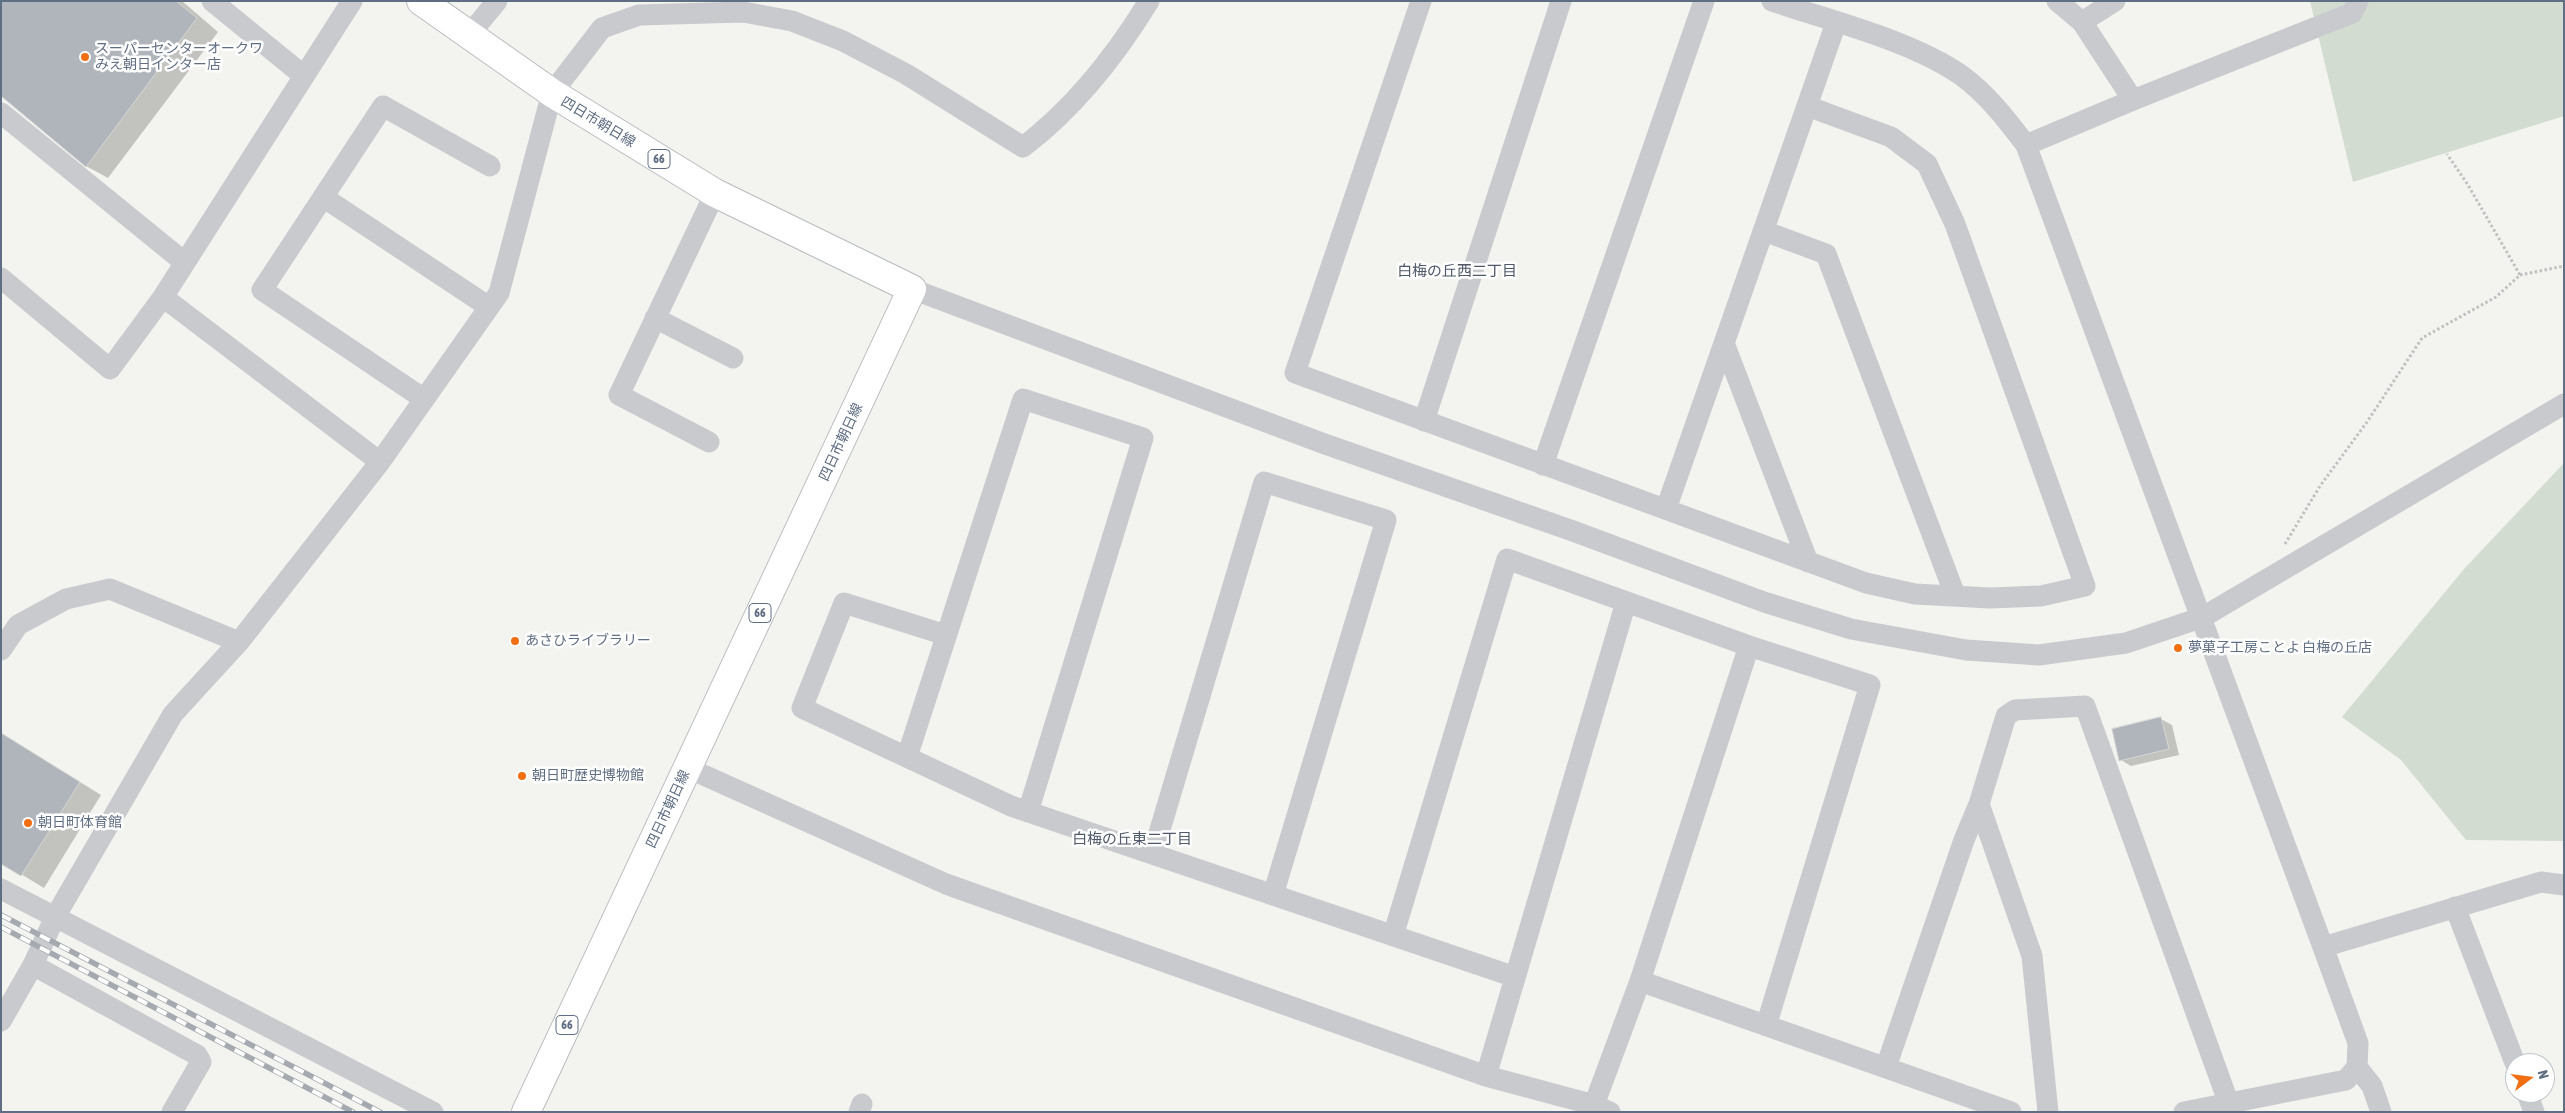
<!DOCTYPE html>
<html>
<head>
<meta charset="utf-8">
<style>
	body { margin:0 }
	#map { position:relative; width:2565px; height:1113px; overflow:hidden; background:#f3f4ef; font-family:"Asap Condensed",sans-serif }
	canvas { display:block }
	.frame { position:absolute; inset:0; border:2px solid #606e83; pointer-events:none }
	.north { position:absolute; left:2505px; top:1053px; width:50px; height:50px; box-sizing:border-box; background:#fff; border:1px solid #bfc5cd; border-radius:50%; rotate:75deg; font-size:14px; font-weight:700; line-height:20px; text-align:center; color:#606e83 }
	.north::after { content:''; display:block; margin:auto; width:18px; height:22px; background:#f16e12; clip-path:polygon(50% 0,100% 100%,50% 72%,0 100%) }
</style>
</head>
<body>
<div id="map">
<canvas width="2565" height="1113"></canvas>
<div class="frame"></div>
<div class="north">N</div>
</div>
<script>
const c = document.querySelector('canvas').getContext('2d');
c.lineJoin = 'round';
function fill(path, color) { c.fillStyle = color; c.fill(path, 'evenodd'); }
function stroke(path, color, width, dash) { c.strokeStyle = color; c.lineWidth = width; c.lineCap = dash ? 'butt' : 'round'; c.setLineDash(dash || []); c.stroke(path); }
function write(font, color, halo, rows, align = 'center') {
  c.font = font + ' "Asap Condensed","Noto Sans JP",sans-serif'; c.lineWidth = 5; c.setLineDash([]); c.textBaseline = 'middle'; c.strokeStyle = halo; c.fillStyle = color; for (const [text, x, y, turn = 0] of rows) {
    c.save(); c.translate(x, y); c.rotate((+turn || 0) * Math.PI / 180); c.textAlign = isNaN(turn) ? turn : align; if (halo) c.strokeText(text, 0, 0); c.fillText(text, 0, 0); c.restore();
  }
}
const green = new Path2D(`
	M 2310,1 L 2564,1 L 2564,116 L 2353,182 Z
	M 2564,463 L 2564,841 L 2466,840 L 2401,760 L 2342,717 L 2464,569 Z`);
const shadow = new Path2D(`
	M 1,1 L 182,1 L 218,32 L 108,178 L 86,166 Z
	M 2161,719 L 2172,725 L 2179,755 L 2131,766 L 2121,760 Z
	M 1,733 L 101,795 L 44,888 L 1,862 Z`);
const building = new Path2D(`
	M 1,1 L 176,1 L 197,18 L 86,167 L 1,96 Z
	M 2161,717 L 2169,749 L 2119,761 L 2112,729 Z
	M 1,733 L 80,782 L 21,876 L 1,864 Z`);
const path = new Path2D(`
	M 2520,275 L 2564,266
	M 2285,544 L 2320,486 L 2367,422 L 2422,338 L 2496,297 L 2520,275 L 2468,185 L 2447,154`);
const minor = new Path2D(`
	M 212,1 L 304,76
	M 1421,1 L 1295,373 L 1866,583 L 1915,594 L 1990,598 L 2041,596 L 2085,586 L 1955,224 L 1927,164 L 1891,137 L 1807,106
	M 1772,1 C 1831,21 1910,40 1961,75 C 1987,94 2007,120 2026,145 L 2323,947 L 2358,1043 L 2357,1067 L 2372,1086 L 2381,1112
	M 2082,22 L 2115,1
	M 469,35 L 497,1
	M 2133,100 L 2352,13 L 2358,1
	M 1,113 L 184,262
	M 2026,145 L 2133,100 L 2082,22 L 2057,1
	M 323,197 L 489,307
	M 1764,231 L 1826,254 L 1955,595
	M 1,278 L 110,369 L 163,297 L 352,1
	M 912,289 L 1322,443 L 1573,531 L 1764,602 L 1851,629 L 1966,650 L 2039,655 L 2126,643 L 2203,617 L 2564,404
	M 163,297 L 380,462
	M 655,318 L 733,358
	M 1724,343 L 1808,562
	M 424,399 L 262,290 L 383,106 L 490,166
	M 1424,421 L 1561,1
	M 709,442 L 619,395 L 715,193
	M 1543,465 L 1704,1
	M 1666,509 L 1836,23
	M 946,635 L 844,603 L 802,708 L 1011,806 L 1515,977
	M 1,650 L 18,625 L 66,599 L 110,589 L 239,642
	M 907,757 L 1023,399 L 1143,438 L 1028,812
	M 688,768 L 946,884 L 1486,1076 L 1594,1105 L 1610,1112
	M 1979,804 L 2032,956 L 2048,1112
	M 1153,853 L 1264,482 L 1386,520 L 1273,895
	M 1,889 L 433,1112
	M 2455,907 L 2515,1063
	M 1393,936 L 1507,559 L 1749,646 L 1870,685 L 1766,1026
	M 2323,947 L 2541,882 L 2564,885
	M 33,965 L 197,1055 L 201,1062 L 172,1112
	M 1640,981 L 2011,1112
	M 1,1021 L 33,965 L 55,917 L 173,714 L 239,642 L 380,462 L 499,293 L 552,93 L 602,28 L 639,15 L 743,12 L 792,21 L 843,41 L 906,74 L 1023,147 C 1073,109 1116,55 1149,1
	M 1886,1067 L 1964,840 L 1979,804 L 2006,716 L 2015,710 L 2085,706 L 2229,1104
	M 1486,1076 L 1626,602
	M 2527,1093 L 2534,1112
	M 1594,1105 L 1640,981 L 1749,646
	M 859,1112 L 862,1104
	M 2184,1112 L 2346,1080 L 2357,1067`);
const major = new Path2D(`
	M 421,1 L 552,93 L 715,193 L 912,289 L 526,1112`);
const rail = new Path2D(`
	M 1,915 L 380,1112
	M 1,927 L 353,1112`);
const markers = [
	[85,57,5,"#f16e12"],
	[515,641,5,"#f16e12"],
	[2178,648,5,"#f16e12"],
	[522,776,5,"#f16e12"],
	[28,823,5,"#f16e12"]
];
const shields = [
	[659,159,22],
	[760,613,22],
	[567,1025,22]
];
const shieldNames = [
	["66",659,159],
	["66",760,613],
	["66",567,1025]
];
const poiNames = [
	["スーパーセンターオークワ",95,49],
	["みえ朝日インター店",95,65],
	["あさひライブラリー",525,641],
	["夢菓子工房ことよ 白梅の丘店",2188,648],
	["朝日町歴史博物館",532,776],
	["朝日町体育館",38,823]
];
const streetNames = [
	["四日市朝日線",598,122,31],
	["四日市朝日線",841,442,-65],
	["四日市朝日線",668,809,-65]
];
const neighbourhoodNames = [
	["白梅の丘西二丁目",1457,271],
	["白梅の丘東二丁目",1132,839]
];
fill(green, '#d3dcd0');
fill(shadow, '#0003');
fill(building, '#b0b5bc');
stroke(building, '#d5d5d2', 1);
stroke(major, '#b8bbbf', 30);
stroke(path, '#bec0c2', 3, [2.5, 2.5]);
stroke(minor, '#c8cace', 21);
stroke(major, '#fff', 28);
stroke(rail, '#a5a9b0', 5.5);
stroke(rail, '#fff', 4, [11]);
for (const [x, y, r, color] of markers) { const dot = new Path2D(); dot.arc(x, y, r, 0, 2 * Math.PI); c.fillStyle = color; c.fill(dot); stroke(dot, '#fff', 2); }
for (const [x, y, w] of shields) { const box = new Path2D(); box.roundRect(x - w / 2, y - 9.5, w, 19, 4); c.fillStyle = '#fff'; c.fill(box); stroke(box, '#606e83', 1); }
write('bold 12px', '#606e83', null, shieldNames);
write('14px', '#606e83', '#fff', poiNames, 'left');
write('14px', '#606e83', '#fff', streetNames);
write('15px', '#4f5868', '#fff', neighbourhoodNames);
</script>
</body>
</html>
